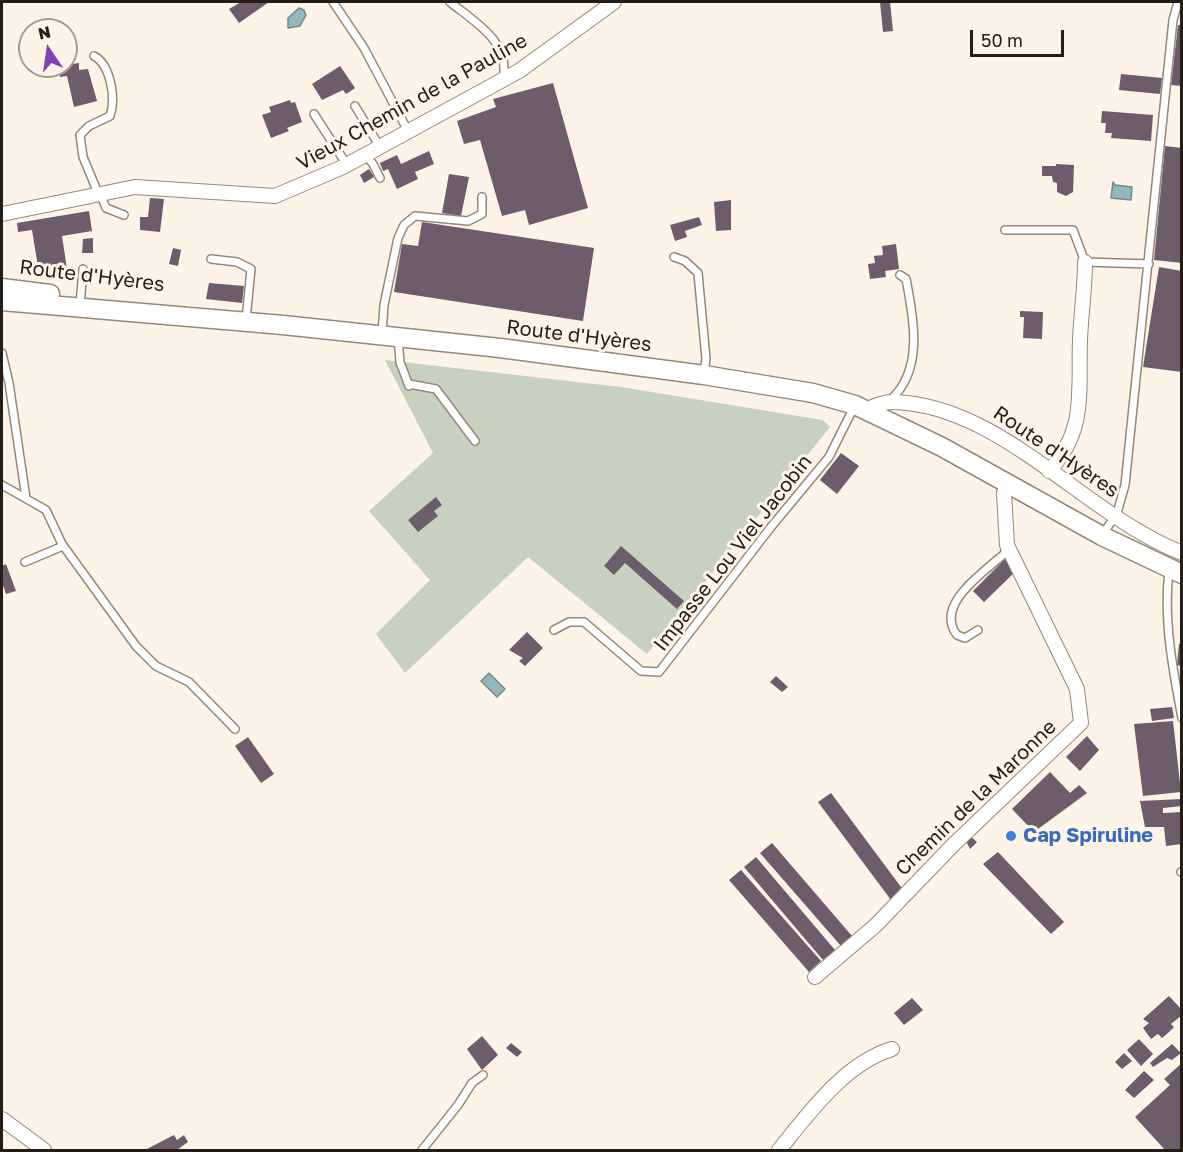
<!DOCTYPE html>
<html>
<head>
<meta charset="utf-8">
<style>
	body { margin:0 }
	#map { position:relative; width:1183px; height:1152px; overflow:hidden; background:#fdf3e7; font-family:"Golos Text",sans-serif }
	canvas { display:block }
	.frame { position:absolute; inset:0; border:3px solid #231d16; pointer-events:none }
	.north { position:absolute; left:18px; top:18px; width:60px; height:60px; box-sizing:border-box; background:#fdf3e7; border:2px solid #a69d93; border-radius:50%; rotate:347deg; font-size:16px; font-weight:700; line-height:24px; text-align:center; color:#231d16 }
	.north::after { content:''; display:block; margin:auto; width:21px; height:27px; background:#8140b4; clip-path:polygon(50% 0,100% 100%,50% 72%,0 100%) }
	.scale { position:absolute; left:970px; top:30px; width:94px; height:27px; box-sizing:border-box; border:3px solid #231d16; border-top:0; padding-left:8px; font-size:18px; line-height:21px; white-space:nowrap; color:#231d16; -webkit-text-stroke:4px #fdf3e7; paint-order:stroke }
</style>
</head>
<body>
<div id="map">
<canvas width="1183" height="1152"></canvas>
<div class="frame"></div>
<div class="north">N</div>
<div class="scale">50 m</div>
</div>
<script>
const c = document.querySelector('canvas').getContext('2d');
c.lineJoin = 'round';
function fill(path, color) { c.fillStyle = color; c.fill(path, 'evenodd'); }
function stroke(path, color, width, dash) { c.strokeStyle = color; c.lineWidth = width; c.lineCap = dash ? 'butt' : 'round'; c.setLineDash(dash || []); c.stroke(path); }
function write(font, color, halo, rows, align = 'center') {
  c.font = font + ' "Golos Text",sans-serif'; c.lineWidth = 6; c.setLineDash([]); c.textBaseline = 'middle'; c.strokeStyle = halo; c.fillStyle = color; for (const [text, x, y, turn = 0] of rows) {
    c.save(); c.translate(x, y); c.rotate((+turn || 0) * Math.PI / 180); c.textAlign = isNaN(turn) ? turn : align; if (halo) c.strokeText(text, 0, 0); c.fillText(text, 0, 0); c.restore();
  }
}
const green = new Path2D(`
	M 385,360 L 621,387 L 823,420 L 830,427 L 647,654 L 528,557 L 405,673 L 376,634 L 430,580 L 369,511 L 433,453 Z`);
const water = new Path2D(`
	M 299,8 L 304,10 L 306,15 L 300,26 L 288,28 L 288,18 Z
	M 1113,182 L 1115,185 L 1132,187 L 1131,200 L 1111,198 Z
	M 489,673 L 505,689 L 497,697 L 481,681 Z`);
const building = new Path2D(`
	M 241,2 L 269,2 L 239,23 L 229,9 Z
	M 880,2 L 890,2 L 893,31 L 883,32 Z
	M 1178,25 L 1182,25 L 1182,86 L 1171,85 Z
	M 79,63 L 79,70 L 88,69 L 97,101 L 74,107 L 67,76 L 60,77 L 59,66 Z
	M 340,66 L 355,88 L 346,94 L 343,90 L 322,100 L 312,84 Z
	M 1121,74 L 1162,78 L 1160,94 L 1119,90 Z
	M 553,83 L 588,208 L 529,225 L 525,210 L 502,216 L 480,140 L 464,144 L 457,121 L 496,107 L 493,99 Z
	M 290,100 L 291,103 L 295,102 L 302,122 L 287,128 L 289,131 L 271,138 L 262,115 L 271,112 L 269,107 Z
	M 1102,111 L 1153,115 L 1151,141 L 1111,138 L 1112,133 L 1105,133 L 1106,123 L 1101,123 Z
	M 1165,146 L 1182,148 L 1182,263 L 1154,260 Z
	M 429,151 L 434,164 L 415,172 L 418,179 L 397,189 L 388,169 L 383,171 L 380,163 L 397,155 L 401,164 Z
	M 1056,164 L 1074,165 L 1073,192 L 1066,196 L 1057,192 L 1057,183 L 1053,182 L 1052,176 L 1042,176 L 1042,166 L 1056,166 Z
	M 369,169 L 374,177 L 364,183 L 360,175 Z
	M 449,174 L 469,177 L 461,216 L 442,213 Z
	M 150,198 L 164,199 L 160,232 L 140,230 L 140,217 L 148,217 Z
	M 731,200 L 731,230 L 716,231 L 714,202 Z
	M 89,211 L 92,231 L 62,236 L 67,269 L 39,273 L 32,230 L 18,232 L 17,223 Z
	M 699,217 L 702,225 L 685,231 L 687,237 L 675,241 L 670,225 Z
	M 422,222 L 594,248 L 583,321 L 394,292 L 402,244 L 418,246 Z
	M 93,238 L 93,253 L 82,253 L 83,239 Z
	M 896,244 L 899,269 L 885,271 L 886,277 L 870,279 L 868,264 L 875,263 L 874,256 L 883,255 L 882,246 Z
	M 173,248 L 181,250 L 178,266 L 169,264 Z
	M 1159,267 L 1182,271 L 1182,372 L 1143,367 Z
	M 209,283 L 244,286 L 242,303 L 206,299 Z
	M 1020,311 L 1043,312 L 1042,339 L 1023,338 L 1024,317 L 1020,317 Z
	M 841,453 L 859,466 L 837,494 L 820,480 Z
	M 436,497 L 442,505 L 434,511 L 438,516 L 418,532 L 408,520 Z
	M 621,546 L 684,601 L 677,609 L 625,563 L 614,575 L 604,566 Z
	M 1005,559 L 1016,571 L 984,602 L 973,591 Z
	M 6,564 L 16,591 L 6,594 L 2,582 L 2,566 Z
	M 527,632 L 543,648 L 525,666 L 519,661 L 523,658 L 509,650 Z
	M 1179,644 L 1182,644 L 1182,666 L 1177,665 Z
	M 776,676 L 788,687 L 782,692 L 770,682 Z
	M 1172,707 L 1174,718 L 1152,721 L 1150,709 Z
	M 1173,721 L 1181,792 L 1143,796 L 1134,724 Z
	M 1087,736 L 1099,750 L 1080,771 L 1066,757 Z
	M 248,737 L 274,774 L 261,783 L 235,746 Z
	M 1050,772 L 1070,793 L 1079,785 L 1087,793 L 1034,832 L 1012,809 Z
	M 831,793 L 904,891 L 891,900 L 818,802 Z
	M 1182,799 L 1182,806 L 1163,808 L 1163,813 L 1182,812 L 1182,844 L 1166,846 L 1164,827 L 1145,827 L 1140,801 Z
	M 970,836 L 977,842 L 970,849 L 966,841 Z
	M 772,843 L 852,936 L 841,946 L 760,853 Z
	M 998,852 L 1064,922 L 1051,934 L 983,864 Z
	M 756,857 L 835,950 L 823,960 L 744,867 Z
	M 741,870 L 821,961 L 809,972 L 729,880 Z
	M 1169,996 L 1182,1010 L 1182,1015 L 1171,1024 L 1174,1027 L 1168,1033 L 1162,1038 L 1158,1034 L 1151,1039 L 1143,1028 L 1149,1023 L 1143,1019 Z
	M 912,998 L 923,1010 L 904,1025 L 894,1013 Z
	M 482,1036 L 498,1055 L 482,1070 L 467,1049 Z
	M 1139,1039 L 1153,1054 L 1141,1066 L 1127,1050 Z
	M 511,1043 L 522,1052 L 517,1057 L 506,1048 Z
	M 1172,1044 L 1181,1053 L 1172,1060 L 1167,1058 L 1153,1067 L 1150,1063 Z
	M 1124,1053 L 1132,1061 L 1122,1069 L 1115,1062 Z
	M 1182,1063 L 1182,1150 L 1165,1150 L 1135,1117 L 1170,1085 L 1164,1079 Z
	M 1144,1071 L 1154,1080 L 1134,1098 L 1125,1090 Z
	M 174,1135 L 177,1140 L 184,1135 L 188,1142 L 177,1150 L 145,1150 Z`);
const lane = new Path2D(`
	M 333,2 L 364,48 L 408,131
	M 450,2 C 476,23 511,42 503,80
	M 94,56 C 111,65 116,99 110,116 L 89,126 L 80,135 L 83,157 L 98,193
	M 355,106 L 380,147
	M 314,114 L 347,165
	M 365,155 L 373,164 L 380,178
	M 100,193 L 106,208 L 124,215
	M 1005,230 L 1073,230 L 1085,262 L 1149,264
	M 674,257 L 685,261 L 698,273 L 706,359 L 704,373
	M 211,259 L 237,262 L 251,269 L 246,320
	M 80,305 L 83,269
	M 382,333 L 384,305 L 398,238 L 404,225 L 415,216 L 468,221 L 482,214 L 482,197
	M 398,338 L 400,362 L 409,386
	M 2,353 L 9,383 L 26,498
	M 409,384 L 436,389 L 475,441
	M 889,401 C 924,372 914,319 906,279 L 900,275
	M 2,485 L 46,510 L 62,544 L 136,646 L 156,666 L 189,682 L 235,729
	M 1103,534 L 1117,513 L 1125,485 L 1173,20 L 1178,2
	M 25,562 L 63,546
	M 1169,571 C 1163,619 1173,671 1182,718
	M 554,630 L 569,622 L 584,622 L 641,671 L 659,672 L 771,527 L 829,457 L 855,405
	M 978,630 L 965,638 L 957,635 C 934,605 983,573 1004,554 L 1007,547
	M 1181,872 L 1182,872
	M 422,1150 L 458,1105 L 472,1083 L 483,1075`);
const street = new Path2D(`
	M 2,214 L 135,187 L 275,196 L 343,167 L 519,71 L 614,2
	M 865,410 C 872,407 883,402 891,402 C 1000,403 1083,514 1182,553
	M 1049,471 C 1087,430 1078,391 1080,340 C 1081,314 1085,288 1085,262
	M 815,977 L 876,925 L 953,845 L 1081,723 L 1077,689 L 1007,545 L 1004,493 L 1009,484
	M 2,1119 L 44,1150
	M 779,1150 C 809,1113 845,1063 892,1049`);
const secondary = new Path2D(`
	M 2,288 L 50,294
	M 2,301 L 283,325 L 500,348 L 704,375 L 813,393 L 855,405 L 942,447 L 1102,536 L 1182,574`);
const markers = [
	[1011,836,6,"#3f7fe0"]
];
const streetNames = [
	["Vieux Chemin de la Pauline",412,102,-29],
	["Route d'Hyères",92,276,7],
	["Route d'Hyères",579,336,7],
	["Route d'Hyères",1056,452,34],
	["Impasse Lou Viel Jacobin",733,553,-52],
	["Chemin de la Maronne",976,798,-44]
];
const shopNames = [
	["Cap Spiruline",1023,836]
];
fill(green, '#c8d1bd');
fill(water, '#92b7bc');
stroke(water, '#71898a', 1.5);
fill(building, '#6c5c6c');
stroke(lane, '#978876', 10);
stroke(street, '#978876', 16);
stroke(secondary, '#978876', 21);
stroke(lane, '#fff', 7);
stroke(street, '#fff', 14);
stroke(secondary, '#fff', 18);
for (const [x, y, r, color] of markers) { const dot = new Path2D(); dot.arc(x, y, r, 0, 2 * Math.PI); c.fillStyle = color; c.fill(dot); stroke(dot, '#fdf3e7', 2); }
write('20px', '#231d16', '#fdf3e7', streetNames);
write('bold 20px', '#366cbe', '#fdf3e7', shopNames, 'left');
</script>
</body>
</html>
